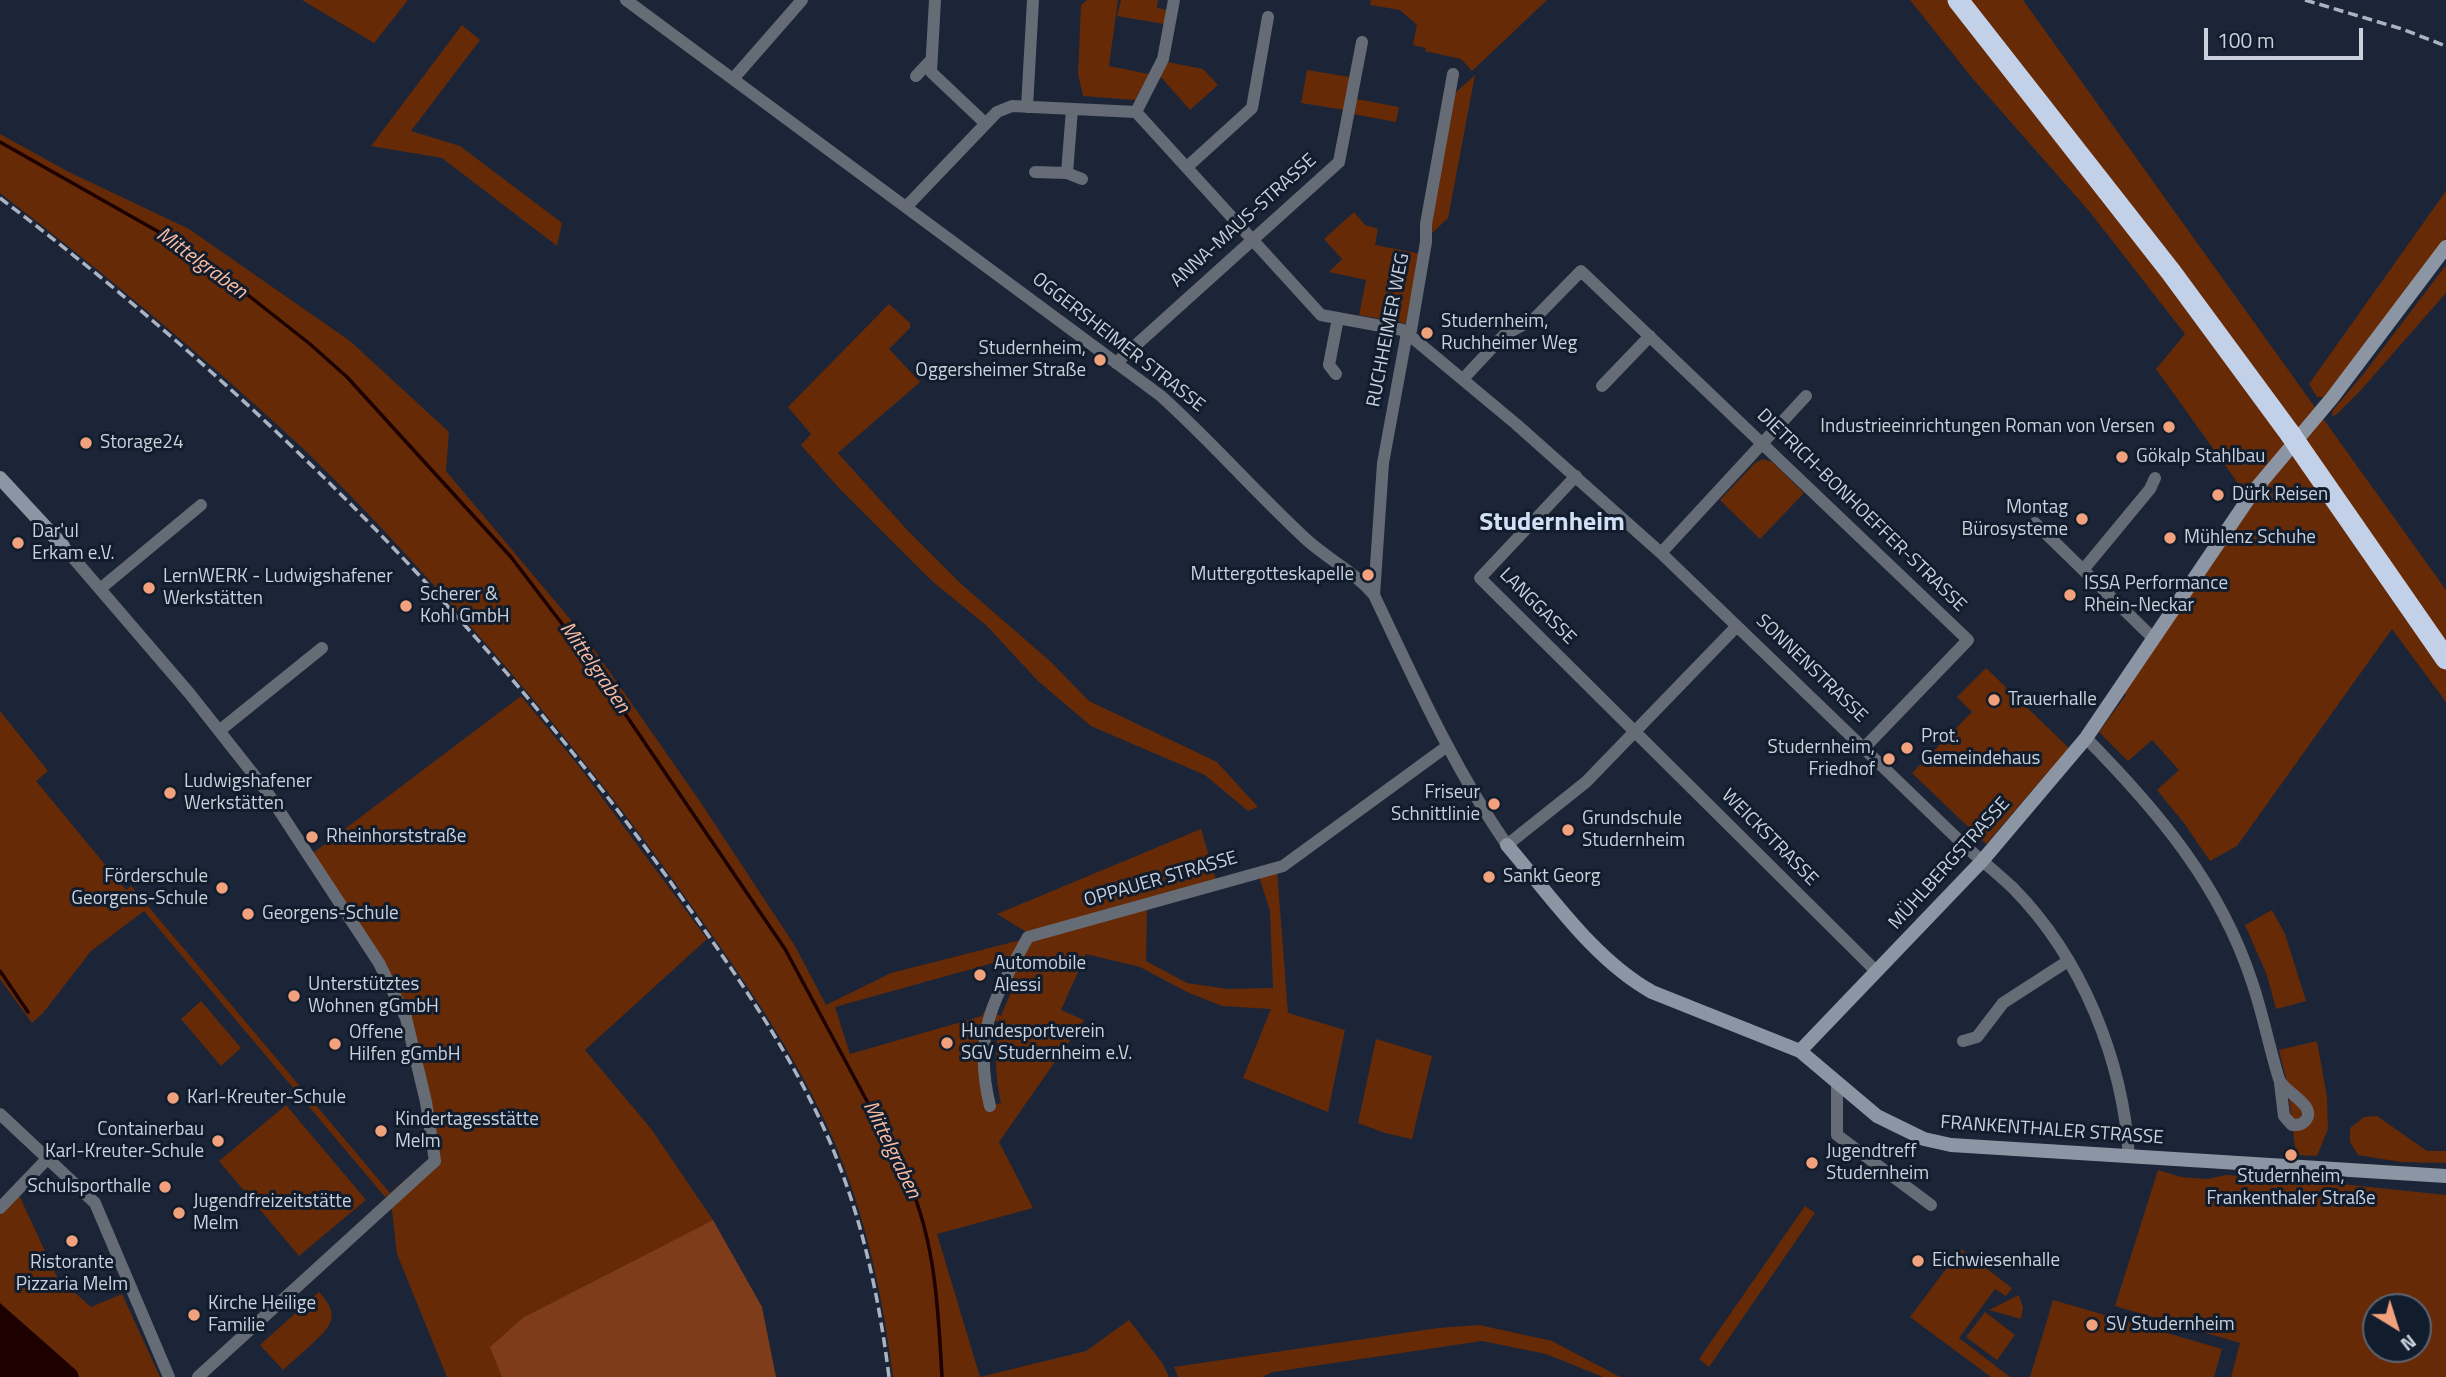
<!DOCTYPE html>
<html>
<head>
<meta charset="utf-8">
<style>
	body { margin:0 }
	#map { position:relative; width:2446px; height:1377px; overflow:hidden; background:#1b2537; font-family:"Titillium Web",sans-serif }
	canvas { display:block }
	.north { position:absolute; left:2362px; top:1293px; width:70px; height:70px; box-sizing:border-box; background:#111c2c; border:2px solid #5b6473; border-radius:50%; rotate:142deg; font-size:19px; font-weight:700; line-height:28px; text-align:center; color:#cad1dd }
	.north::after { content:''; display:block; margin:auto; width:24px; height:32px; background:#f1a17c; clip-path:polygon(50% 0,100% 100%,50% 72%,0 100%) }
	.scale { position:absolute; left:2204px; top:28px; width:159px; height:32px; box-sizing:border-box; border:4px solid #cad1dd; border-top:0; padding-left:9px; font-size:21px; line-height:24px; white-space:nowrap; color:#cad1dd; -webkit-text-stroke:5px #111c2c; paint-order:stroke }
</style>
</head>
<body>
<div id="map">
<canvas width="2446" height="1377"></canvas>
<div class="north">N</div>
<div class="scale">100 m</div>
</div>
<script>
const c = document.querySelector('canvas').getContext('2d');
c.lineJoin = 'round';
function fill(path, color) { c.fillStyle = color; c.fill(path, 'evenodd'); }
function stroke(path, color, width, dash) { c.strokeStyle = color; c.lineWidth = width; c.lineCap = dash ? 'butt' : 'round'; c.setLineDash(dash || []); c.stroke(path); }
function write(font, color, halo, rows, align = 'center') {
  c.font = font + ' "Titillium Web",sans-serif'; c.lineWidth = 6; c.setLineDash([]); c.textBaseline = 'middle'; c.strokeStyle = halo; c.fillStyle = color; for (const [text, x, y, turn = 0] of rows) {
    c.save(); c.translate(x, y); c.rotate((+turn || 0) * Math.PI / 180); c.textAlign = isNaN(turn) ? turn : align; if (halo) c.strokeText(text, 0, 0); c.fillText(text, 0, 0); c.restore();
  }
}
const green = new Path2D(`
	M 302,0 L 408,0 L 374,43 Z
	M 1087,0 L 1118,0 L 1109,66 L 1149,74 L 1135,100 L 1083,96 L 1078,74 L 1081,5 Z
	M 1121,0 L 1158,0 L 1157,8 L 1167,10 L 1164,24 L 1117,16 Z
	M 1371,0 L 1547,0 L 1472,71 L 1461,59 L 1425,51 L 1426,48 L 1413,45 L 1417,25 L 1400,10 L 1370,5 Z
	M 1910,0 L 2023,0 L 2446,590 L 2446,702 L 2392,629 L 2237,846 L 2210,861 L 2184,823 L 2157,790 L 2179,770 L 2152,740 L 2128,761 L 2099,732 L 2126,695 L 2116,684 L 2245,493 L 2156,369 L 2185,334 L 2089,211 L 1973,79 Z
	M 462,25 L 480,40 L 411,131 L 460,146 L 562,223 L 557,246 L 442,158 L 371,146 Z
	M 1167,62 L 1203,69 L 1218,85 L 1190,110 L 1160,76 Z
	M 1307,70 L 1350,77 L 1345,110 L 1301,103 Z
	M 1475,75 L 1448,218 L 1429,236 L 1455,93 Z
	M 1356,99 L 1399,107 L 1396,122 L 1353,114 Z
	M 0,134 L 69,172 L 189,229 L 350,341 L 449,432 L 446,471 L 586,638 L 699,800 L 795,946 L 826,1005 L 891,973 L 1147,908 L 1146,961 L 1187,983 L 1228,989 L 1273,988 L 1270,911 L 1259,876 L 1277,871 L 1288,1013 L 1345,1030 L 1328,1112 L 1243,1078 L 1271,1009 L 1222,1006 L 1187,992 L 1140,967 L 1086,954 L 1061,1010 L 1084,1020 L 999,1142 L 1033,1208 L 937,1234 L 980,1377 L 1086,1351 L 1129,1320 L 1163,1364 L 1169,1377 L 893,1377 C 883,1296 866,1217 834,1141 C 795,1050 736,969 679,888 C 605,784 525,686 440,592 C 394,541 347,490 297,443 C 202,355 103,272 0,193 ZM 1011,958 L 982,1016 L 850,1054 L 835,1007 ZM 1002,986 L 1012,990 L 1001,1016 L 990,1011 ZM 988,1020 L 1000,1022 C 994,1050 995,1075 1001,1103 L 990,1106 Z
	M 2446,191 L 2446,238 L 2325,397 L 2317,397 L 2309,384 Z
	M 1354,212 L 1365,225 L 1378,229 L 1375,245 L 1421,254 L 1408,324 L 1359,315 L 1366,280 L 1329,272 L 1342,259 L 1324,239 Z
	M 2446,265 L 2446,293 L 2361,390 L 2336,415 L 2332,416 L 2333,410 L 2365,372 Z
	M 889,304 L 910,323 L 910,328 L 889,349 L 920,382 L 838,453 L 908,531 L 960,583 L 1051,662 L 1089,701 L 1217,762 L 1258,807 L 1248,811 L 1205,775 L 1091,726 L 1038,681 L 987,626 L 932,581 L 838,487 L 801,445 L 811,434 L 788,407 Z
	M 1763,459 L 1772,462 L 1804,493 L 1760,539 L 1720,500 L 1755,463 Z
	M 1986,668 L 2069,748 L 1986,844 L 1912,773 L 1972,712 L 1957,697 Z
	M 521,696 L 578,765 L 707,939 L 585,1050 L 652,1130 L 713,1220 L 524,1317 L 503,1377 L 447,1377 L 397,1254 L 390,1194 L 385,1197 L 144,911 L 91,951 L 43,1013 L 32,1023 L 0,979 L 0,711 L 48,771 L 36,781 L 126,890 L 131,886 L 390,1193 L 429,1159 C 423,1114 417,1065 401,1021 C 382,967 336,907 305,859 Z
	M 1201,829 L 1216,880 L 1028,933 L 997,914 Z
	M 2272,910 L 2285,934 L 2306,1001 L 2276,1009 L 2267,975 L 2245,925 Z
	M 201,1001 L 241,1048 L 221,1066 L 181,1019 Z
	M 1376,1039 L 1432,1056 L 1412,1139 L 1385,1133 L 1358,1123 Z
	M 2317,1041 L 2327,1097 L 2328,1129 L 2317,1156 L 2296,1155 L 2287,1082 L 2279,1050 Z
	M 286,1105 L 366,1200 L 299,1256 L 219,1161 Z
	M 2377,1116 L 2427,1151 L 2446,1151 L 2446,1163 L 2401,1162 L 2358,1155 L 2350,1142 L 2350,1128 L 2364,1117 Z
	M 2158,1170 L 2181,1177 L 2207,1179 L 2227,1175 L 2293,1179 L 2446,1195 L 2446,1377 L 2231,1377 L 2240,1343 L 2115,1306 ZM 2376,1307 L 2418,1307 L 2418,1349 L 2376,1349 Z
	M 19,1195 L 57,1277 L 91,1307 L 122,1294 L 160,1377 L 0,1377 L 0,1215 Z
	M 1805,1206 L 1815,1213 L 1709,1367 L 1699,1359 Z
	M 1961,1249 L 2012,1288 L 2006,1296 L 1995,1289 L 1959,1338 L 2010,1377 L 1991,1377 L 1910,1317 Z
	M 319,1292 C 339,1314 334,1324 313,1343 C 303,1352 293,1361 283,1370 L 260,1345 Z
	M 2019,1295 L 2023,1308 L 2021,1319 L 1989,1310 Z
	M 2053,1300 L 2222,1349 L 2214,1377 L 2030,1377 Z
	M 1985,1312 L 2015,1335 L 1997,1360 L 1966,1337 Z
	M 1479,1325 L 1552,1341 L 1620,1377 L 1603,1377 L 1546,1354 L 1482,1341 L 1273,1372 L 1262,1377 L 1178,1377 L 1174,1367 L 1438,1328 Z`);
const forest = new Path2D(`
	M 713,1220 L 762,1307 L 776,1377 L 502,1377 L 490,1347 L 524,1317 Z`);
const water = new Path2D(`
	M 0,1303 L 77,1371 L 79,1377 L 0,1377 Z`);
const stream = new Path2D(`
	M 0,142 L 173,240 L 206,262 L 310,344 L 347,377 L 511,557 L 579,646 L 785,949 L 902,1166 C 935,1234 938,1303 942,1377
	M 0,971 L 28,1012`);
const street = new Path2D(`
	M 626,0 L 1161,396 C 1212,442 1257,494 1307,540 C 1329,560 1355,572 1374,595 C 1415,681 1453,767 1507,845 L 1586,782 L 1737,626
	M 935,0 L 931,72 L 985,123
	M 916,76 L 931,60
	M 733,79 L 802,0
	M 1027,107 L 1033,0
	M 1136,112 L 1163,59 L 1174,0
	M 1187,167 L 1252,108 L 1268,17
	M 1035,172 L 1067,173 L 1072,109
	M 1067,173 L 1082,179
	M 906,207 L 997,112 L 1012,106 L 1136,112 L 1321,315 L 1403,330 L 1408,334 L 1516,424 L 1661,553 L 1965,846 C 1981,860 1998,874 2013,888 C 2082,958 2123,1060 2129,1157
	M 1116,363 L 1339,162 L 1362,42
	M 1336,374 L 1329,365 L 1338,318
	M 1463,379 L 1504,335 L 1534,319 L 1581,271 L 1968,640 L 1865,747
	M 1602,386 L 1650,336
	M 1576,476 L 1480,578 L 1876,971
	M 2035,523 L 2154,639
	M 63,546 L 190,694 L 265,789 L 379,963 L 406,1018 L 426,1102 L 435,1161 L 198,1377
	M 1661,553 L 1806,396
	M 2083,570 L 2150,489 L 2155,478
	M 100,589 L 201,505
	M 1374,595 L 1383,463 L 1406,338 L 1411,330 L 1426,242 L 1426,224 L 1453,74
	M 219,731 L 322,648
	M 2086,738 C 2157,810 2220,884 2252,982 C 2263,1014 2269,1047 2279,1079 C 2283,1092 2317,1105 2306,1120 C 2302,1125 2298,1125 2292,1125 L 2284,1116 L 2280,1083
	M 1963,1041 L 1977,1037 L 2003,1003 L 2068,961
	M 1837,1082 L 1837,1135 L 1931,1205
	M 990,1106 C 972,1033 994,999 1028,937 L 1283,866 L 1446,747
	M 0,1114 L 95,1203 L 169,1377
	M 0,1208 L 48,1158`);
const secondary = new Path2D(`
	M 0,478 L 63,546
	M 1507,845 C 1550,895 1594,960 1652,992 L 1800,1051 L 1877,1116 L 1924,1139 L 1951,1145 L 2446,1176
	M 1800,1051 L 1982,861 L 2086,738 L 2253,492 L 2332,398 L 2446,247`);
const highway = new Path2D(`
	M 1958,0 L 2171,272 L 2291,435
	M 2299,447 L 2446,659`);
const rail = new Path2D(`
	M 2305,0 L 2402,29 L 2446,46
	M 0,198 C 256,392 485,622 672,884 C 730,966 790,1049 830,1142 C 862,1218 879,1296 889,1377`);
const highwayBridge = new Path2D(`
	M 2291,435 L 2299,447`);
const markers = [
	[1427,333,7,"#f1a17c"],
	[1100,360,7,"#f1a17c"],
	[2169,427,7,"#f1a17c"],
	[86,443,7,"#f1a17c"],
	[2122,457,7,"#f1a17c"],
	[2218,495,7,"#f1a17c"],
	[2082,519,7,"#f1a17c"],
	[2170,538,7,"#f1a17c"],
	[18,543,7,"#f1a17c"],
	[1368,575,7,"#f1a17c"],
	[149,588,7,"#f1a17c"],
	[2070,595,7,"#f1a17c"],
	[406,606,7,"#f1a17c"],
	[1994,700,7,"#f1a17c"],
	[1907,748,7,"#f1a17c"],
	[1889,759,7,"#f1a17c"],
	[170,793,7,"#f1a17c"],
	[1494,804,7,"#f1a17c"],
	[1568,830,7,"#f1a17c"],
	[312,837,7,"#f1a17c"],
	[1489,877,7,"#f1a17c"],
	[222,888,7,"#f1a17c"],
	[248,914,7,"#f1a17c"],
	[980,975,7,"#f1a17c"],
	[294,996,7,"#f1a17c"],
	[947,1043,7,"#f1a17c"],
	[335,1044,7,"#f1a17c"],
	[173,1098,7,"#f1a17c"],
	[381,1131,7,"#f1a17c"],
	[218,1141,7,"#f1a17c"],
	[2291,1155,7,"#f1a17c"],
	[1812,1163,7,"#f1a17c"],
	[165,1187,7,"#f1a17c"],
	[179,1213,7,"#f1a17c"],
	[72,1241,7,"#f1a17c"],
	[1918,1261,7,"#f1a17c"],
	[194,1315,7,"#f1a17c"],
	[2092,1325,7,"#f1a17c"]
];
const streetNames = [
	["ANNA-MAUS-STRASSE",1244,221,-42],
	["RUCHHEIMER WEG",1389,330,-79],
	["OGGERSHEIMER STRASSE",1118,343,38],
	["DIETRICH-BONHOEFFER-STRASSE",1861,511,44],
	["LANGGASSE",1537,607,45],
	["SONNENSTRASSE",1811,669,44],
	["WEICKSTRASSE",1769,838,45],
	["MÜHLBERGSTRASSE",1950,864,-48],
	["OPPAUER STRASSE",1161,880,-16],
	["FRANKENTHALER STRASSE",2052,1131,4]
];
const poiNames = [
	["Studernheim,",1441,322],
	["Ruchheimer Weg",1441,344],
	["Studernheim,",1086,349,"right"],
	["Oggersheimer Straße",1086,371,"right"],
	["Industrieeinrichtungen Roman von Versen",2155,427,"right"],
	["Storage24",100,443],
	["Gökalp Stahlbau",2136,457],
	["Dürk Reisen",2232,495],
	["Montag",2068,508,"right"],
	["Bürosysteme",2068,530,"right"],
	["Dar'ul",32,532],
	["Erkam e.V.",32,554],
	["Mühlenz Schuhe",2184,538],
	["Muttergotteskapelle",1354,575,"right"],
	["LernWERK - Ludwigshafener",163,577],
	["Werkstätten",163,599],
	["ISSA Performance",2084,584],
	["Rhein-Neckar",2084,606],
	["Scherer &",420,595],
	["Kohl GmbH",420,617],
	["Trauerhalle",2008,700],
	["Prot.",1921,737],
	["Gemeindehaus",1921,759],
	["Studernheim,",1875,748,"right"],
	["Friedhof",1875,770,"right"],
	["Ludwigshafener",184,782],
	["Werkstätten",184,804],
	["Friseur",1480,793,"right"],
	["Schnittlinie",1480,815,"right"],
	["Grundschule",1582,819],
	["Studernheim",1582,841],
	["Rheinhorststraße",326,837],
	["Förderschule",208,877,"right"],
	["Georgens-Schule",208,899,"right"],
	["Sankt Georg",1503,877],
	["Georgens-Schule",262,914],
	["Automobile",994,964],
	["Alessi",994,986],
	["Unterstütztes",308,985],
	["Wohnen gGmbH",308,1007],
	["Hundesportverein",961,1032],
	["SGV Studernheim e.V.",961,1054],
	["Offene",349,1033],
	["Hilfen gGmbH",349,1055],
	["Karl-Kreuter-Schule",187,1098],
	["Kindertagesstätte",395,1120],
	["Melm",395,1142],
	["Containerbau",204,1130,"right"],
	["Karl-Kreuter-Schule",204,1152,"right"],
	["Jugendtreff",1826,1152],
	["Studernheim",1826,1174],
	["Studernheim,",2291,1177,"center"],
	["Frankenthaler Straße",2291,1199,"center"],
	["Schulsporthalle",151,1187,"right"],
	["Jugendfreizeitstätte",193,1202],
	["Melm",193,1224],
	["Eichwiesenhalle",1932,1261],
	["Ristorante",72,1263,"center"],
	["Pizzaria Melm",72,1285,"center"],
	["Kirche Heilige",208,1304],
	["Familie",208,1326],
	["SV Studernheim",2106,1325]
];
const waterNames = [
	["Mittelgraben",201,264,36],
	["Mittelgraben",594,668,55],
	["Mittelgraben",891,1150,64]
];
const districtNames = [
	["Studernheim",1552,524]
];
fill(green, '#672a06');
fill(forest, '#7f3c1a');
fill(water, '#1d0100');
stroke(stream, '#1d0100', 3.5);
stroke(street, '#666c76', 12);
stroke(secondary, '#8c95a4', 14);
stroke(highway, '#c2d1e8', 21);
stroke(rail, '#acb3c0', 3.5, [10, 5]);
stroke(highwayBridge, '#c2d1e8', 21);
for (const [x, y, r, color] of markers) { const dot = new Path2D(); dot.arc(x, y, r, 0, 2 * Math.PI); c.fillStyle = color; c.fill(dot); stroke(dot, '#111c2c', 2.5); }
write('19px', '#cad1dd', '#111c2c', streetNames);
write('19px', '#cad1dd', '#111c2c', poiNames, 'left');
write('italic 21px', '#f9bca1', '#111c2c', waterNames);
write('bold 26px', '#d1e0f7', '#111c2c', districtNames);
</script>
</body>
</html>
